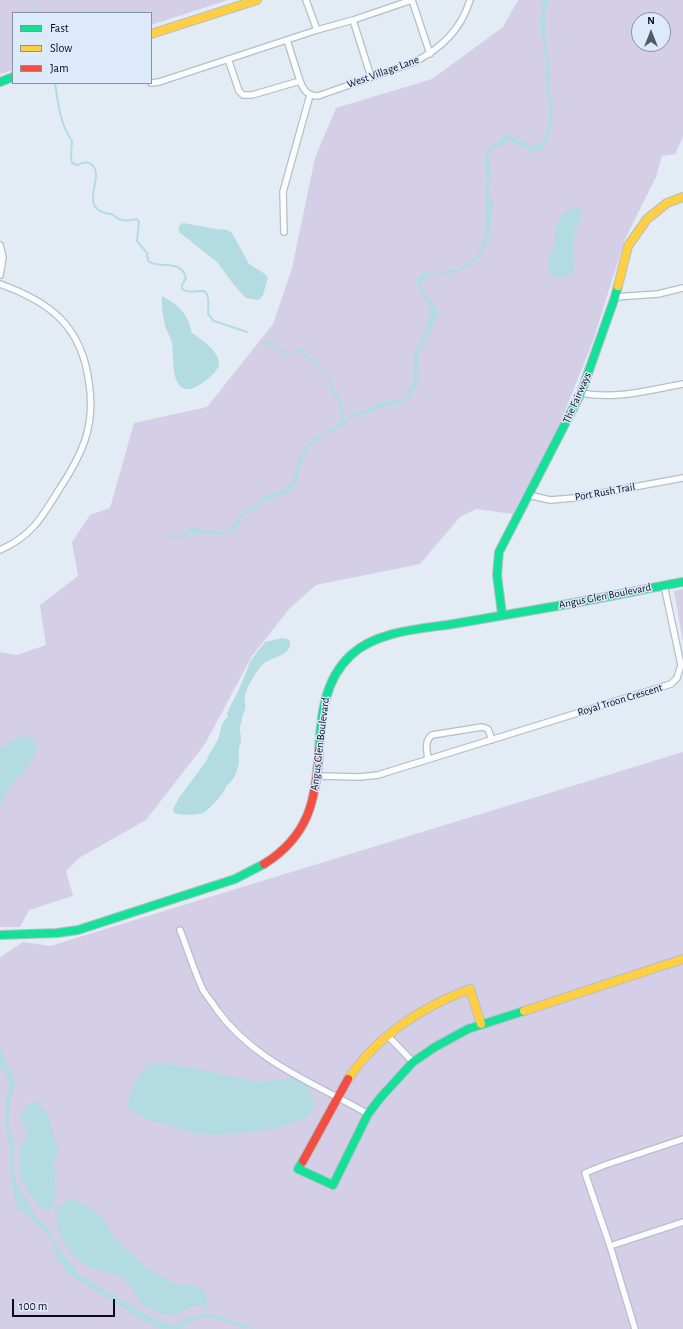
<!DOCTYPE html>
<html>
<head>
<meta charset="utf-8">
<style>
	body { margin:0 }
	#map { position:relative; width:683px; height:1329px; overflow:hidden; background:#e3ebf5; font-family:"Alegreya Sans",sans-serif }
	canvas { display:block }
	.legend { position:absolute; left:12px; top:12px; width:140px; height:72px; box-sizing:border-box; background:#dceafc; border:1px solid #8792a1; margin:0; padding:5px 7px; list-style:none; font-size:12px; color:#070e18 }
	.legend li { display:flex; align-items:center; gap:8px; height:20px }
	.legend b { width:20px; border:1px solid #8792a1 }
	.north { position:absolute; left:631px; top:12px; width:40px; height:40px; box-sizing:border-box; background:#dceafc; border:1px solid #8792a1; border-radius:50%; rotate:0deg; font-size:11px; font-weight:700; line-height:16px; text-align:center; color:#070e18 }
	.north::after { content:''; display:block; margin:auto; width:14px; height:18px; background:#545b65; clip-path:polygon(50% 0,100% 100%,50% 72%,0 100%) }
	.scale { position:absolute; left:12px; top:1299px; width:103px; height:18px; box-sizing:border-box; border:2px solid #070e18; border-top:0; padding-left:5px; font-size:12px; line-height:14px; white-space:nowrap; color:#070e18; -webkit-text-stroke:3px #dceafc; paint-order:stroke }
</style>
</head>
<body>
<div id="map">
<canvas width="683" height="1329"></canvas>
<ul class="legend">
<li><b style="height:5px;background:#16e098"></b>Fast</li>
<li><b style="height:5px;background:#ffcf43"></b>Slow</li>
<li><b style="height:5px;background:#f24e42"></b>Jam</li>
</ul>
<div class="north">N</div>
<div class="scale">100 m</div>
</div>
<script>
const c = document.querySelector('canvas').getContext('2d');
c.lineJoin = 'round';
function fill(path, color) { c.fillStyle = color; c.fill(path, 'evenodd'); }
function stroke(path, color, width, dash) { c.strokeStyle = color; c.lineWidth = width; c.lineCap = dash ? 'butt' : 'round'; c.setLineDash(dash || []); c.stroke(path); }
function write(font, color, halo, rows, align = 'center') {
  c.font = font + ' "Alegreya Sans",sans-serif'; c.lineWidth = 3; c.setLineDash([]); c.textBaseline = 'middle'; c.strokeStyle = halo; c.fillStyle = color; for (const [text, x, y, turn = 0] of rows) {
    c.save(); c.translate(x, y); c.rotate((+turn || 0) * Math.PI / 180); c.textAlign = isNaN(turn) ? turn : align; if (halo) c.strokeText(text, 0, 0); c.fillText(text, 0, 0); c.restore();
  }
}
const green = new Path2D(`
	M 0,0 L 228,0 L 151,25 L 151,13 L 13,13 L 13,70 L 0,74 Z
	M 518,0 L 683,0 L 683,137 L 675,154 L 662,156 L 656,177 L 625,239 L 593,341 L 559,426 L 513,514 L 476,509 L 460,517 L 420,564 L 316,585 L 290,608 L 252,656 L 205,744 L 146,820 L 79,858 L 66,871 L 73,896 L 29,910 L 20,927 L 0,927 L 0,652 L 17,655 L 46,645 L 40,605 L 78,576 L 72,542 L 90,515 L 110,508 L 134,423 L 207,407 L 273,324 L 292,268 L 315,158 L 336,108 L 432,79 L 503,27 ZM 639,20 L 663,20 L 663,44 L 639,44 Z
	M 683,589 L 683,642 L 674,591 Z
	M 683,752 L 683,1329 L 0,1329 L 0,957 L 23,942 L 50,946 Z`);
const water = new Path2D(`
	M 543,0 L 550,0 L 545,11 L 545,34 L 548,56 L 550,64 L 550,90 L 554,111 L 547,143 L 539,151 L 533,153 L 519,144 L 507,141 L 489,153 L 488,157 L 492,175 L 489,185 L 489,195 L 493,204 L 491,223 L 487,243 L 477,261 L 467,268 L 452,273 L 440,274 L 426,278 L 421,282 C 421,294 435,302 439,313 L 419,353 L 417,379 L 417,381 L 420,380 L 420,382 L 410,396 L 401,404 L 380,407 L 370,413 L 356,415 L 337,430 L 327,433 L 309,446 L 301,465 L 296,484 L 291,491 L 263,502 L 255,510 L 245,515 L 240,520 L 239,526 L 229,533 L 220,535 L 211,533 L 200,534 L 192,533 L 183,538 L 162,538 C 174,533 186,540 192,525 L 201,530 L 207,529 L 221,532 L 228,531 L 240,516 L 249,507 L 250,510 L 265,496 L 287,488 L 294,477 L 298,460 L 302,455 L 306,445 L 313,439 L 313,434 L 319,436 L 339,423 L 341,407 L 330,389 L 329,381 L 328,377 L 318,371 L 315,361 L 305,359 L 302,351 L 290,354 L 282,353 L 263,343 L 265,340 C 272,344 283,353 291,351 C 296,351 299,348 304,348 L 307,357 L 317,359 L 319,369 L 330,376 L 333,387 L 344,407 L 342,422 L 357,411 L 366,410 L 381,402 L 390,402 L 394,399 L 397,401 C 403,400 406,396 409,391 C 419,377 411,367 415,352 C 417,346 421,341 423,335 C 427,327 428,319 431,312 C 428,300 419,294 417,280 L 420,275 L 426,271 L 429,275 C 441,271 463,270 472,261 C 485,247 485,230 486,213 C 486,207 484,201 485,195 C 485,189 487,182 487,176 C 486,170 483,162 485,155 C 486,148 492,147 497,143 C 499,142 500,140 501,138 C 511,132 523,142 532,147 L 542,142 L 545,138 L 550,109 L 547,94 L 545,78 L 546,64 L 540,21 Z
	M 576,207 L 582,213 C 581,221 575,229 574,237 C 571,251 578,260 570,275 C 563,278 557,278 551,275 L 547,265 L 555,241 L 557,222 L 566,211 Z
	M 183,223 L 216,229 L 227,230 L 232,233 L 249,264 L 265,274 L 268,278 L 263,295 L 259,300 L 246,298 L 234,285 L 217,262 L 179,232 C 178,228 179,225 183,223 Z
	M 162,296 C 179,305 188,314 192,333 C 201,339 220,352 219,364 C 219,372 200,386 193,388 C 190,390 184,389 181,387 C 171,377 174,356 172,343 C 171,338 168,333 166,329 C 163,317 161,307 162,296 Z
	M 282,638 L 287,639 L 290,641 C 291,655 276,656 266,662 C 258,667 247,687 245,696 C 244,701 246,705 245,709 C 244,714 241,716 242,721 C 238,727 241,733 241,740 C 241,743 239,746 239,749 C 238,753 240,758 239,762 C 238,770 234,781 226,786 C 225,793 211,807 205,812 C 200,815 180,816 174,813 L 173,809 L 179,798 L 207,760 C 209,752 216,746 219,737 C 221,730 221,722 228,717 L 227,713 L 242,683 L 250,662 L 257,652 L 265,642 Z
	M 23,736 C 56,742 19,776 10,787 C 6,793 3,800 0,807 L 0,749 L 10,741 Z
	M 0,1046 L 7,1065 L 14,1077 L 15,1083 L 11,1097 L 9,1121 L 10,1130 L 13,1139 L 13,1170 L 18,1188 L 25,1197 L 36,1216 L 44,1223 L 63,1255 L 73,1265 L 79,1275 L 151,1317 L 175,1326 C 178,1322 181,1321 186,1319 C 206,1311 217,1314 237,1322 C 244,1325 249,1325 255,1329 L 244,1328 L 219,1320 L 204,1317 L 192,1321 L 181,1329 L 161,1329 L 150,1324 L 140,1319 L 103,1295 L 90,1288 L 69,1274 L 57,1260 L 52,1244 L 46,1233 L 30,1218 L 28,1214 C 24,1214 19,1211 17,1207 L 11,1181 L 9,1145 L 5,1122 L 6,1096 L 9,1082 L 0,1065 Z
	M 150,1063 L 158,1063 L 182,1066 L 260,1082 L 293,1078 L 302,1082 L 307,1086 L 312,1095 L 315,1106 C 313,1109 311,1114 308,1116 C 285,1131 226,1137 199,1134 C 188,1132 178,1128 167,1125 C 151,1120 140,1120 128,1107 C 129,1090 138,1075 150,1063 Z
	M 33,1101 L 38,1103 L 46,1110 L 50,1120 L 54,1138 L 58,1145 L 56,1161 L 53,1164 L 55,1169 L 54,1184 L 56,1192 L 52,1205 L 49,1210 L 43,1210 L 30,1195 L 20,1177 L 20,1148 L 26,1136 L 27,1129 C 26,1127 23,1125 21,1122 C 17,1116 28,1105 33,1101 Z
	M 71,1199 L 87,1205 L 107,1223 C 110,1242 157,1277 175,1283 C 184,1286 193,1285 202,1288 L 206,1294 L 208,1305 C 204,1305 200,1305 196,1306 C 180,1309 178,1319 158,1313 C 149,1310 139,1303 135,1294 C 131,1288 129,1282 122,1277 C 115,1273 104,1273 96,1270 C 76,1263 57,1241 56,1219 C 56,1209 61,1203 71,1199 Z`);
const stream = new Path2D(`
	M 31,0 L 33,6 L 39,10 L 38,13
	M 55,83 C 58,103 60,124 72,141 L 71,155 L 72,163 L 78,165 C 85,160 95,163 96,173 C 97,186 84,207 105,213 C 107,214 109,213 111,214 C 114,215 116,218 119,219 C 124,222 131,220 137,219 L 139,222 L 137,241 L 147,253 L 148,261 C 162,270 180,258 186,278 L 182,285 L 182,289 C 198,299 211,276 208,314 L 214,321 L 247,332
	M 52,1205 L 58,1210
	M 205,1305 L 206,1313`);
const street = new Path2D(`
	M 306,0 L 317,30
	M 412,0 L 430,54
	M 353,20 L 371,77
	M 228,59 L 239,91 L 243,95 L 252,95 L 300,81 L 287,40
	M 300,81 C 304,91 308,96 318,96 L 412,63 C 440,50 461,30 470,0
	M 151,83 L 159,82 L 317,30 L 353,20 L 412,0
	M 284,232 L 283,192 L 310,95
	M 0,245 L 3,257 L 0,275
	M 0,284 C 51,302 82,327 89,383 C 92,402 91,422 85,440 C 79,458 70,473 60,488 C 42,517 32,536 0,550
	M 615,297 L 658,294 L 683,288
	M 581,393 C 615,400 649,390 683,384
	M 528,495 L 550,500 L 574,498 L 683,478
	M 428,759 C 427,751 424,741 432,735 L 482,727 L 488,729 L 492,740
	M 317,776 L 360,777 L 378,775 L 671,684 L 677,678 L 681,665 L 664,585
	M 180,930 C 188,950 194,971 203,990 C 207,997 213,1003 217,1010 C 256,1063 313,1082 368,1114
	M 388,1036 L 413,1062
	M 683,1139 L 605,1165 L 585,1173 L 610,1246 L 683,1222
	M 610,1246 L 635,1329`);
const fast = new Path2D(`
	M 0,82 L 13,77
	M 502,614 L 497,575 L 499,552 L 581,393 L 615,297 L 618,286
	M 319,750 C 321,716 324,680 351,655 C 377,631 420,629 453,624 C 482,619 511,614 540,609 C 588,601 635,591 683,582
	M 0,935 L 57,933 L 78,930 L 235,879 L 264,864
	M 303,1161 L 298,1169 L 333,1185 L 368,1114 L 381,1097 L 413,1062 L 435,1047 L 468,1029 L 524,1011`);
const slow = new Path2D(`
	M 151,34 L 257,0
	M 618,286 L 628,246 L 647,219 L 667,203 L 683,197
	M 524,1011 L 683,959
	M 348,1079 C 377,1036 423,1006 470,989 L 481,1024`);
const jam = new Path2D(`
	M 264,864 C 309,836 316,800 319,750
	M 303,1161 L 348,1079`);
const streetNames = [
	["West Village Lane",383,72,-20],
	["The Fairways",577,398,-66],
	["Port Rush Trail",605,492,-10],
	["Angus Glen Boulevard",605,596,-11],
	["Royal Troon Crescent",620,700,-17],
	["Angus Glen Boulevard",320,744,-83]
];
fill(green, '#d4cfe7');
fill(water, '#b3dbe2');
stroke(stream, '#b3dbe2', 2);
stroke(street, '#b6bec8', 8);
stroke(fast, '#b6bec8', 10);
stroke(slow, '#b6bec8', 10);
stroke(jam, '#b6bec8', 10);
stroke(street, '#fbfcfe', 5.5);
stroke(fast, '#16e098', 8);
stroke(slow, '#ffcf43', 8);
stroke(jam, '#f24e42', 8);
write('11px', '#070e18', '#dceafc', streetNames);
</script>
</body>
</html>
